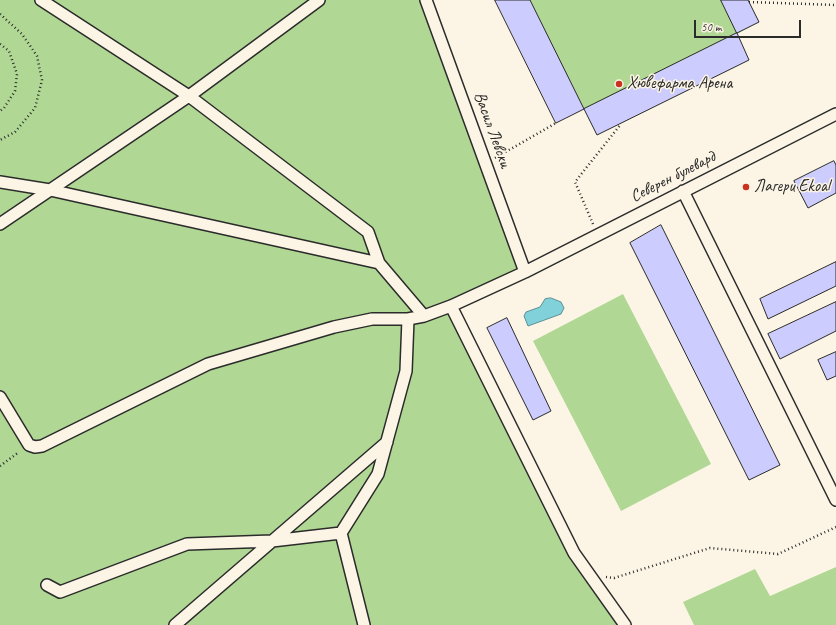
<!DOCTYPE html>
<html>
<head>
<meta charset="utf-8">
<style>
	body { margin:0 }
	#map { position:relative; width:836px; height:625px; overflow:hidden; background:#fcf5e5; font-family:Caveat,sans-serif }
	canvas { display:block }
	.scale { position:absolute; left:694px; top:20px; width:107px; height:18px; box-sizing:border-box; border:2px solid #2b2b2b; border-top:0; padding-left:5px; font-size:12px; line-height:14px; white-space:nowrap; color:#2b2b2b; -webkit-text-stroke:3px #fcf5e5; paint-order:stroke }
</style>
</head>
<body>
<div id="map">
<canvas width="836" height="625"></canvas>
<div class="scale">50 m</div>
</div>
<script>
const c = document.querySelector('canvas').getContext('2d');
c.lineJoin = 'round';
function fill(path, color) { c.fillStyle = color; c.fill(path, 'evenodd'); }
function stroke(path, color, width, dash) { c.strokeStyle = color; c.lineWidth = width; c.lineCap = dash ? 'butt' : 'round'; c.setLineDash(dash || []); c.stroke(path); }
function write(font, color, halo, rows, align = 'center') {
  c.font = font + ' Caveat,sans-serif'; c.lineWidth = 3; c.setLineDash([]); c.textBaseline = 'middle'; c.strokeStyle = halo; c.fillStyle = color; for (const [text, x, y, turn = 0] of rows) {
    c.save(); c.translate(x, y); c.rotate((+turn || 0) * Math.PI / 180); c.textAlign = isNaN(turn) ? turn : align; if (halo) c.strokeText(text, 0, 0); c.fillText(text, 0, 0); c.restore();
  }
}
const green = new Path2D(`
	M 0,0 L 423,0 L 525,265 L 445,304 L 569,554 L 617,625 L 0,625 Z
	M 495,0 L 748,0 L 759,22 L 737,34 L 749,60 L 597,135 L 584,109 Z
	M 623,294 L 711,464 L 621,511 L 533,341 Z
	M 836,567 L 836,625 L 694,625 L 683,602 L 755,569 L 770,596 Z`);
const water = new Path2D(`
	M 551,298 L 561,302 L 564,308 L 561,314 L 528,326 L 524,316 L 526,312 L 540,307 L 545,299 Z`);
const building = new Path2D(`
	M 495,0 L 530,0 L 584,109 L 556,123 Z
	M 721,0 L 748,0 L 759,22 L 737,33 Z
	M 737,33 L 749,60 L 597,135 L 584,109 Z
	M 834,161 L 836,165 L 836,193 L 808,208 L 794,181 Z
	M 661,225 L 780,465 L 749,480 L 630,243 Z
	M 836,262 L 836,286 L 768,319 L 760,299 Z
	M 836,302 L 836,331 L 780,359 L 768,334 Z
	M 507,318 L 551,411 L 533,420 L 487,328 Z
	M 836,352 L 836,376 L 827,380 L 818,360 Z`);
const path = new Path2D(`
	M 749,2 L 836,5
	M 0,14 L 22,34 L 37,56 L 42,80 L 35,108 L 15,132 L 0,140
	M 0,44 L 9,51 L 17,74 L 15,91 L 4,108 L 0,111
	M 495,158 L 556,123
	M 593,224 L 575,182 L 621,124
	M 0,466 L 19,452
	M 606,577 L 614,578 L 710,548 L 778,554 L 836,527`);
const street = new Path2D(`
	M 41,0 L 189,96 L 368,232 L 379,263
	M 426,0 L 525,272
	M 0,182 L 50,190 L 379,263 L 424,316
	M 683,191 L 836,500
	M 0,224 L 189,96 L 319,0
	M 451,306 L 574,553 L 625,625
	M 0,397 L 29,445 L 35,447 L 42,446 L 208,364 L 334,327 L 372,319 L 408,319 L 424,316 L 451,306 L 525,272 L 836,114
	M 341,533 L 364,625
	M 47,585 L 60,592 L 187,544 L 272,541 L 341,533 L 378,474 L 406,371 L 408,319
	M 175,625 L 387,442`);
const markers = [
	[619,84,4,"#c8321e"],
	[746,187,4,"#c8321e"]
];
const poiNames = [
	["Хювефарма Арена",627,84],
	["Лагери Ekoal",754,187]
];
const streetNames = [
	["Васил Левски",492,130,70],
	["Северен булевард",673,177,-27]
];
fill(green, '#b0d894');
fill(water, '#80d1da');
stroke(water, '#5e8f94', 1);
fill(building, '#ccccfe');
stroke(building, '#2b2b2b', 1);
stroke(street, '#2b2b2b', 14);
stroke(path, '#2b2b2b', 2.5, [1, 3]);
stroke(street, '#fcf5e5', 11);
for (const [x, y, r, color] of markers) { const dot = new Path2D(); dot.arc(x, y, r, 0, 2 * Math.PI); c.fillStyle = color; c.fill(dot); stroke(dot, '#fcf5e5', 1.5); }
write('17px', '#2b2b2b', '#fcf5e5', poiNames, 'left');
write('17px', '#2b2b2b', '#fcf5e5', streetNames);
</script>
</body>
</html>
